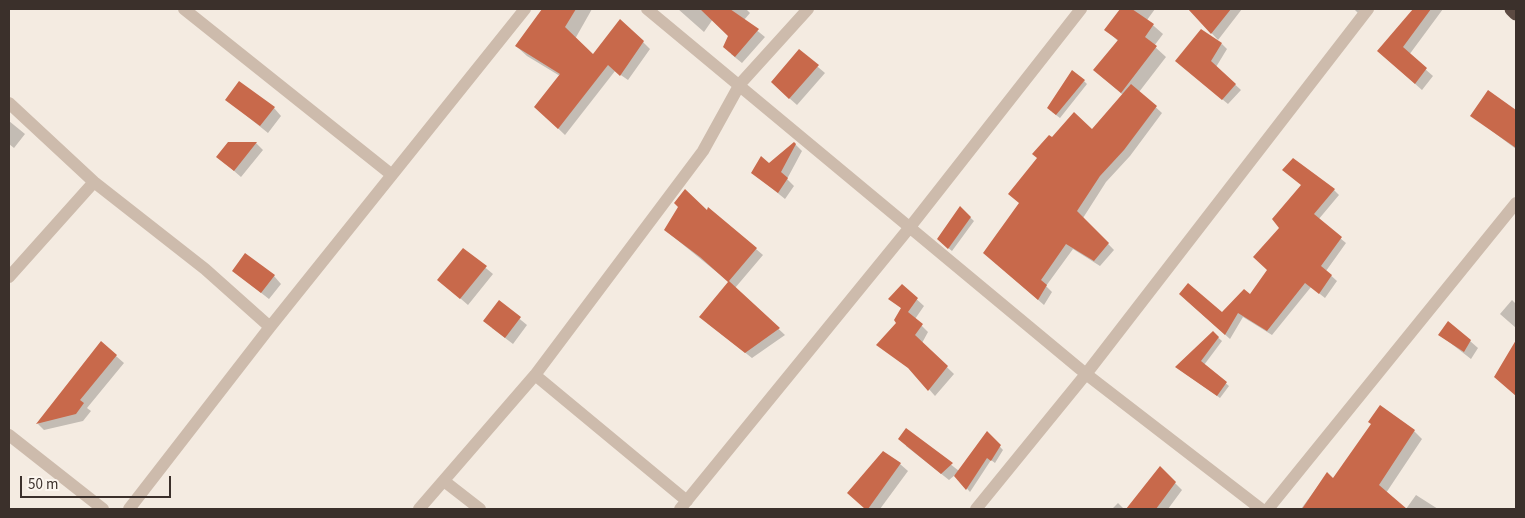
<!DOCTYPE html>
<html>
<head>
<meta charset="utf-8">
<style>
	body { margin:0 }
	#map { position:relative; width:1525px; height:518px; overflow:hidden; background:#f4ebe1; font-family:"Source Sans 3",sans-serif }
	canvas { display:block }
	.frame { position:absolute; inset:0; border:10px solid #3b302b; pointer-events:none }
	.scale { position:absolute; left:20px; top:476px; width:151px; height:22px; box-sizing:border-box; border:2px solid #3b302b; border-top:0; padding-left:6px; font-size:15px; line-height:18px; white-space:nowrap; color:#3b302b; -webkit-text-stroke:4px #fbf5ee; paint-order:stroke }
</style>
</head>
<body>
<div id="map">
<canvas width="1525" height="518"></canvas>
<div class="frame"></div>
<div class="scale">50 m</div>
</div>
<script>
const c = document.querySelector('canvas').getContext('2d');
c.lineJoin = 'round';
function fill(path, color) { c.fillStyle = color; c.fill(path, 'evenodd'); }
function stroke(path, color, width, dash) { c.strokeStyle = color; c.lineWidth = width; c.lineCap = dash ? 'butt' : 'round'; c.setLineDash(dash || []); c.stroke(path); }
const shadow = new Path2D(`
	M 543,9 L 592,9 L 575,39 L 593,56 L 643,42 L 650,49 L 628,80 L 615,71 L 565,135 L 543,114 L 560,76 L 527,56 L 516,46 Z
	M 678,9 L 746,9 L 750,13 L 744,20 L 765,37 L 742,63 L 731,54 L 729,36 L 713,19 L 704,32 Z
	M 1122,9 L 1155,9 L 1147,20 L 1163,34 L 1154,46 L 1166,57 L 1139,92 L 1162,113 L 1130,156 L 1106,182 L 1083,218 L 1114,250 L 1100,266 L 1073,249 L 1046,286 L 1052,292 L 1044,305 L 991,259 L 1053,139 L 1092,131 L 1123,95 L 1094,70 L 1118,41 L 1106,30 Z
	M 1189,9 L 1242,9 L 1218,40 Z
	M 1354,9 L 1365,9 L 1360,15 Z
	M 1415,9 L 1443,9 L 1409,55 L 1433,76 L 1422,90 L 1378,51 Z
	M 1222,44 L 1227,49 L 1216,67 L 1241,90 L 1228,104 L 1182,66 Z
	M 799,51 L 825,73 L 797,105 L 779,89 Z
	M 1084,81 L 1087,84 L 1060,118 L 1052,112 Z
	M 1488,92 L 1516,111 L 1516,149 L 1472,116 Z
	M 227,100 L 274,108 L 281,116 L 268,133 Z
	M 9,121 L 25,134 L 14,148 L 9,144 Z
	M 229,143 L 256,143 L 263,150 L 241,177 L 218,157 Z
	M 794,143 L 802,151 L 787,179 L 794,186 L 785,199 L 753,173 L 769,164 Z
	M 1284,170 L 1334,190 L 1339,195 L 1318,220 L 1346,243 L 1326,271 L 1337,281 L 1325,298 L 1311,287 L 1272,335 L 1243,317 L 1230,339 L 1185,299 L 1222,314 L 1251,296 L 1269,270 L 1281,228 L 1302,185 Z
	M 960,208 L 974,221 L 952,251 L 941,242 Z
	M 709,209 L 763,255 L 735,288 L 785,335 L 752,358 L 707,323 L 729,282 L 665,230 Z
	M 464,250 L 493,274 L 468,305 L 439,280 Z
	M 233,271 L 274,276 L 281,284 L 269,299 Z
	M 902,286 L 924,306 L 915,319 L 928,332 L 922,343 L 954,374 L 935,396 L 914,372 L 878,345 L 898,323 L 902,309 L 890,299 Z
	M 1512,300 L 1516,304 L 1516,328 L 1500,314 Z
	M 499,302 L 527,325 L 513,344 L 492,328 Z
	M 1213,333 L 1222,341 L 1204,365 L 1229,386 L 1220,398 L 1180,370 Z
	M 1440,335 L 1470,341 L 1478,348 L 1471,359 Z
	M 101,343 L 124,363 L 87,408 L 91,411 L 83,421 L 44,430 L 38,424 Z
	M 906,429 L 959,471 L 987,433 L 1003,450 L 995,463 L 991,460 L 970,492 L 955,475 L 949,480 L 906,446 Z
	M 1414,431 L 1422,439 L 1386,493 L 1405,509 L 1301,509 L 1327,474 L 1333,480 Z
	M 900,464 L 908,471 L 880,509 L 866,509 L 856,500 Z
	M 1160,468 L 1182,490 L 1168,509 L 1128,509 Z
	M 1416,495 L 1438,509 L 1406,509 Z
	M 1118,503 L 1124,509 L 1112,509 Z`);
const building = new Path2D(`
	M 542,9 L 576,9 L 565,27 L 593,54 L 620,19 L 644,41 L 620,76 L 608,65 L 558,129 L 534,107 L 560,74 L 515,46 Z
	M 700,9 L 730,9 L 759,29 L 735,57 L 723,47 L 728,36 Z
	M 1120,9 L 1132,9 L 1154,24 L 1145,37 L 1157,46 L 1121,93 L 1093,70 L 1118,40 L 1104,30 Z
	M 1188,9 L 1231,9 L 1211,34 Z
	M 1413,9 L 1431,9 L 1403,47 L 1427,68 L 1415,84 L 1377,51 Z
	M 1201,29 L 1222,43 L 1211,61 L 1236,84 L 1222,100 L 1175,61 Z
	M 799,49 L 819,65 L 789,99 L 771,82 Z
	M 1072,70 L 1085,80 L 1056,115 L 1047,108 Z
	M 239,81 L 275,107 L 260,126 L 225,100 Z
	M 1131,84 L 1157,106 L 1124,150 L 1100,176 L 1077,211 L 1109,243 L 1094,261 L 1066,244 L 1041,280 L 1047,285 L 1038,300 L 983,253 L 1019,203 L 1008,194 L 1037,158 L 1032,154 L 1049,135 L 1052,137 L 1074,112 L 1092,129 Z
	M 1488,90 L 1516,110 L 1516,148 L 1470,116 Z
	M 228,142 L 257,142 L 234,171 L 216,157 Z
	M 794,142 L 796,144 L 781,172 L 788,178 L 778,193 L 751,173 L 761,156 L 769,163 Z
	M 1293,158 L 1335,189 L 1314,214 L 1342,237 L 1321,266 L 1332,275 L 1319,294 L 1305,283 L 1267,331 L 1238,313 L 1225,335 L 1179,294 L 1188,283 L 1222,312 L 1244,289 L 1250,294 L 1267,270 L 1253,257 L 1279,228 L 1272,219 L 1301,185 L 1282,170 Z
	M 685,189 L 707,210 L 708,207 L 757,248 L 729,281 L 780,328 L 745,353 L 699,317 L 728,282 L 700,257 L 664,230 L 678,207 L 674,203 Z
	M 960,206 L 971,217 L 948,249 L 937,239 Z
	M 463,248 L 487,266 L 460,299 L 437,280 Z
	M 245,253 L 275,275 L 261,293 L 232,271 Z
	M 902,284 L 918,298 L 908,312 L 923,324 L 915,335 L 948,366 L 928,391 L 908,368 L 876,345 L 896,323 L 894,320 L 901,308 L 888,299 Z
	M 499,300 L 521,317 L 505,338 L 483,321 Z
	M 1448,321 L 1471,340 L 1464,352 L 1438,335 Z
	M 1213,331 L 1219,337 L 1201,361 L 1227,382 L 1217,396 L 1175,367 Z
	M 1516,340 L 1516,396 L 1494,377 Z
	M 101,341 L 117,355 L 80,400 L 84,403 L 76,414 L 36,424 Z
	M 1380,405 L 1415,430 L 1379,485 L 1407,509 L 1302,509 L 1327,472 L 1333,478 L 1371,424 L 1368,422 Z
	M 906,428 L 953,463 L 941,474 L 898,439 Z
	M 987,431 L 1001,445 L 991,461 L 987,458 L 966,490 L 954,476 Z
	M 883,451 L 901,463 L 868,509 L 865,509 L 847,493 Z
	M 1160,466 L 1176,482 L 1156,509 L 1126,509 Z`);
const street = new Path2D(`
	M 184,9 L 392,175
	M 647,9 L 1086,374 L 1261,509
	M 9,103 L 94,182 L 205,269 L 270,327
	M 9,277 L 94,182
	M 535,375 L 687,501
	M 9,435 L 103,509
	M 444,481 L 480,509
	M 129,509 L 270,327 L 525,9
	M 419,509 L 535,375 L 703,151 L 740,84 L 808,9
	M 680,509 L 910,227 L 1081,9
	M 976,509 L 1086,374 L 1368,9
	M 1268,509 L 1516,203`);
const highway = new Path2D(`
	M 1512,9 L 1516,13`);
fill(shadow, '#0003');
fill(building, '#c8694b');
stroke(street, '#cdbbac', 12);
stroke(highway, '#5c4a42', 15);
</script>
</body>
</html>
